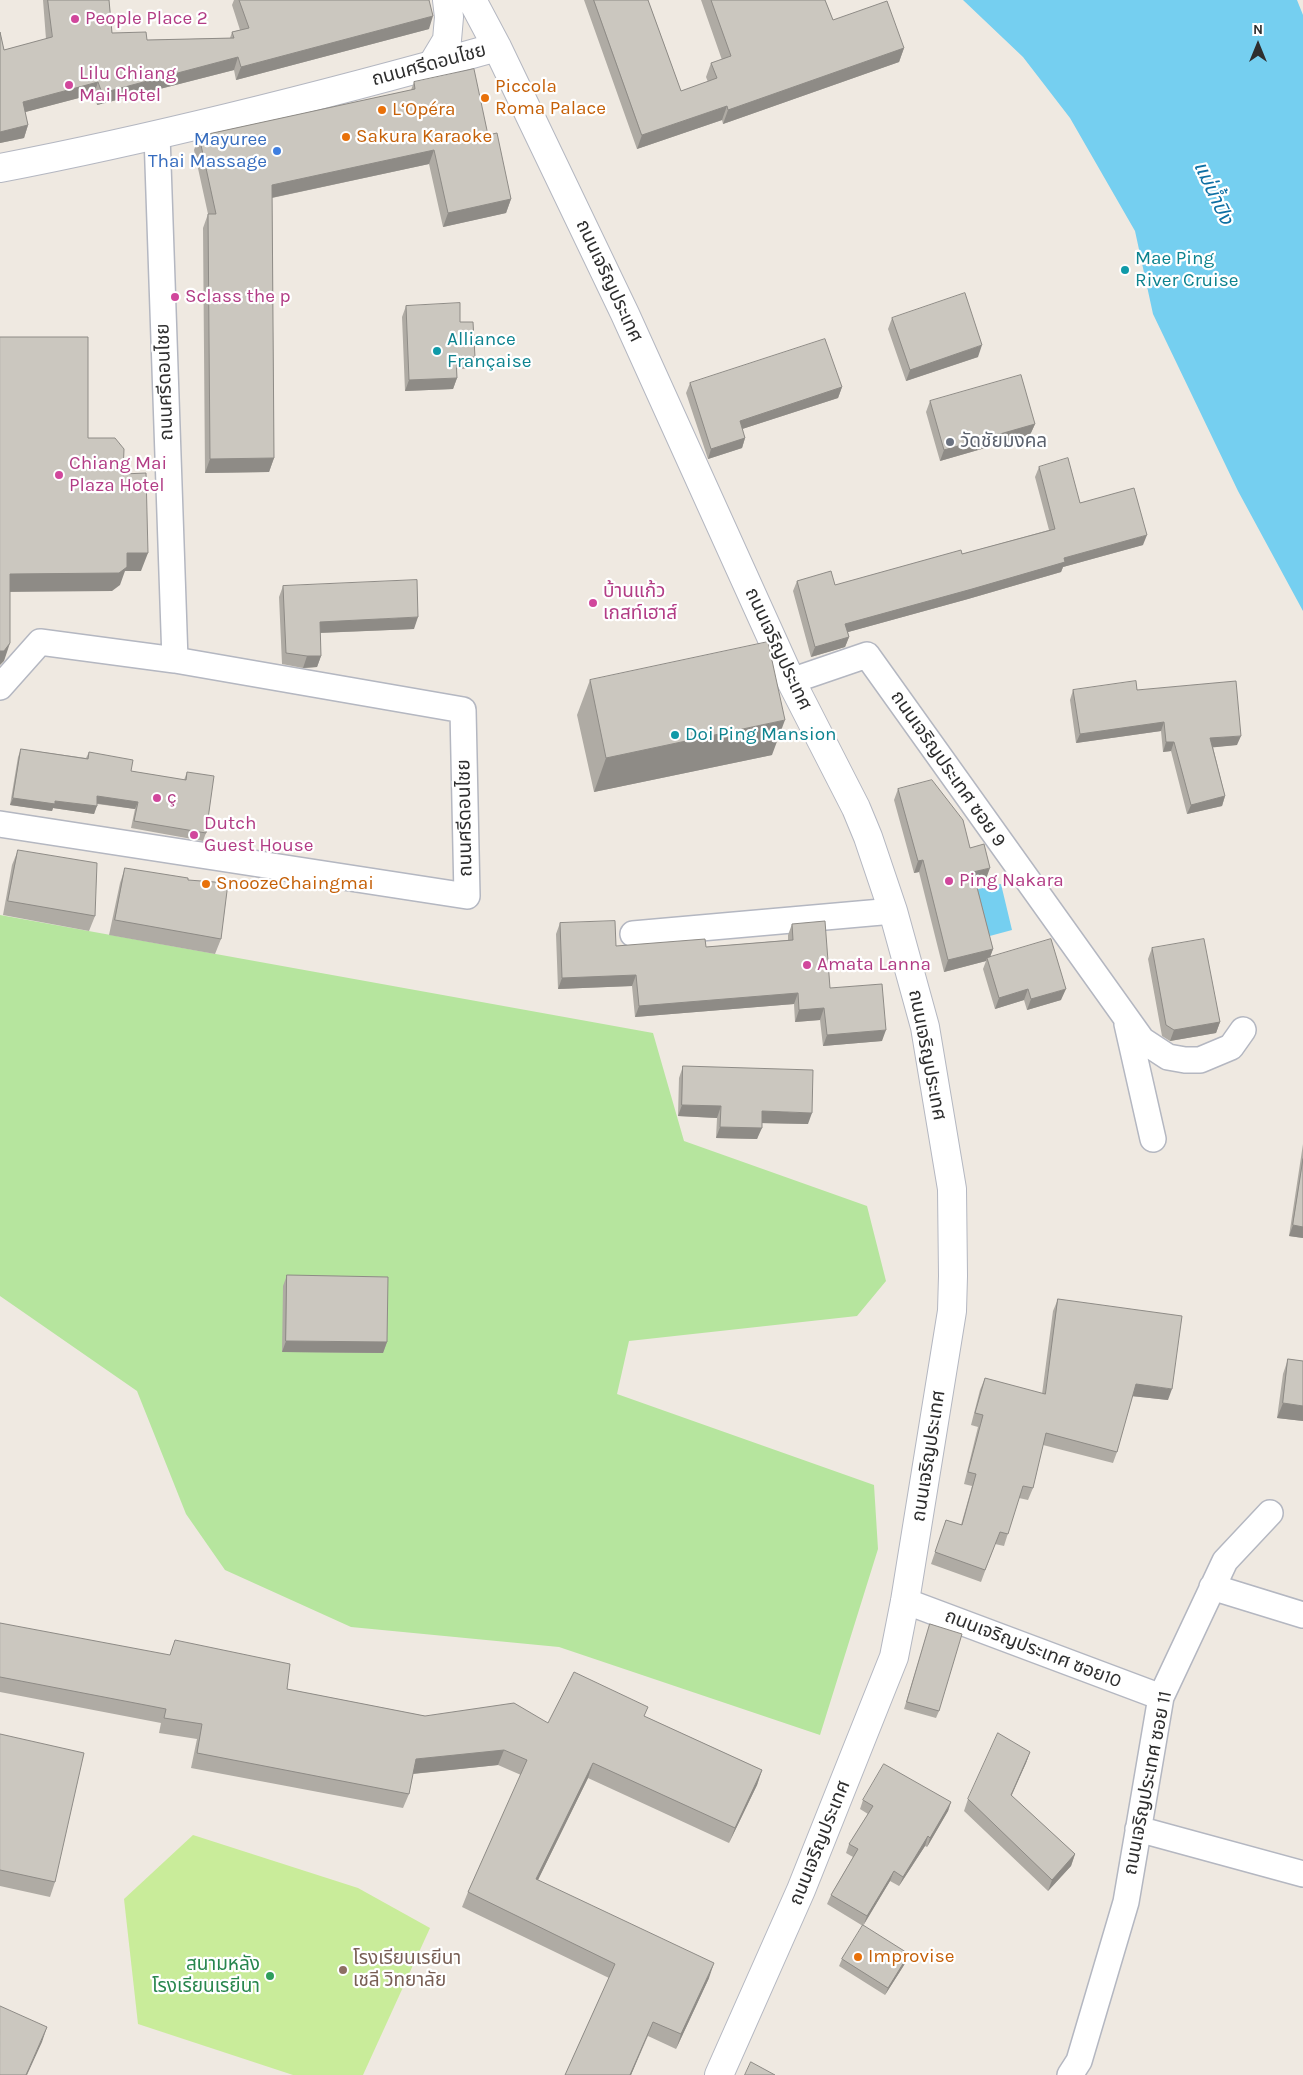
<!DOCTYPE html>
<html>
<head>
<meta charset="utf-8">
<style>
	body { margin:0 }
	#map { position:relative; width:1303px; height:2075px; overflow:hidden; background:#efe9e1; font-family:Karla,sans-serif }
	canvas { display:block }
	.north { position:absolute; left:1233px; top:20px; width:50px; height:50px; -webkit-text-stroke:4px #fff; paint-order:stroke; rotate:0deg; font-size:14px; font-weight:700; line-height:20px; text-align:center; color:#2e2e2e }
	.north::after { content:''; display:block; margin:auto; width:18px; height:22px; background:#2e2e2e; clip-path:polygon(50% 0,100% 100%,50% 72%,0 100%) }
</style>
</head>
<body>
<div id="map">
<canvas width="1303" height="2075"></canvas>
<div class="north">N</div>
</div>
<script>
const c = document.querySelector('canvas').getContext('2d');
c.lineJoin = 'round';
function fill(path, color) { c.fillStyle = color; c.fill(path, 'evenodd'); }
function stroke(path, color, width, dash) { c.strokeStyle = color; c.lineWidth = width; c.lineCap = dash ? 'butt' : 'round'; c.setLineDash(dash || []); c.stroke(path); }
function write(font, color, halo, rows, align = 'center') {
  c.font = font + ' Karla,"Noto Sans Thai",sans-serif'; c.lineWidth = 4.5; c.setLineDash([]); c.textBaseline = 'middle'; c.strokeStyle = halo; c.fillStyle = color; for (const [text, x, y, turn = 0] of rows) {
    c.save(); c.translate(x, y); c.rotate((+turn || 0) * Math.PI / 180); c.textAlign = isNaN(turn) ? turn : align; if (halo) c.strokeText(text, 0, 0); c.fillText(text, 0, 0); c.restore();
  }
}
const green = new Path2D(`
	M 0,915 L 653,1033 L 684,1141 L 867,1206 L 886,1281 L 857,1316 L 629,1341 L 617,1394 L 874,1485 L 878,1549 L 820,1735 L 559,1647 L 351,1627 L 225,1570 L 186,1514 L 137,1391 L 0,1296 Z`);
const pitch = new Path2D(`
	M 193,1835 L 358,1888 L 430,1928 L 363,2075 L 293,2075 L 138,2024 L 124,1899 Z`);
const water = new Path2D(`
	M 963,0 L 1297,0 L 1303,15 L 1303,611 L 1238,491 L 1153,314 L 1135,231 L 1070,118 L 1023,57 Z
	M 1001,884 L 1012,930 L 986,937 L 974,890 Z`);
const minor = new Path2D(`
	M 157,135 L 175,660
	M 791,681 L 867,655 L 1142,1040 L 1168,1057 L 1185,1060 L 1200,1060 L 1231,1047 L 1243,1030
	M 0,687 L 40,642 L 175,660 L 463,710 L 467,896 L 0,824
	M 633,934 L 893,911
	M 1127,1024 L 1153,1139
	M 1212,1587 L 1303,1615
	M 905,1601 L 1161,1697
	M 1138,1829 L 1303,1874
	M 1070,2075 L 1079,2061 L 1126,1902 L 1161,1697 L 1225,1561 L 1270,1513`);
const tertiary = new Path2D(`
	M 472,0 L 497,47 L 625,314 L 791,681 L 856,808 L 868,837 L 893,911 L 925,1027 L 952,1189 L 953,1276 L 952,1311 L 905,1601 L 894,1657 L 801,1890 L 719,2075
	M 432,65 L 447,40 L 449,17 L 447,0
	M 0,168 C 167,136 333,93 497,47`);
const wall = new Path2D(`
	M 43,0 L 109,0 L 112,33 L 147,40 L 230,38 L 232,32 L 240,30 L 232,5 L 234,0 L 429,0 L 429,29 L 236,80 L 234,70 L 97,105 L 94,94 L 25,112 L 28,125 L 24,138 L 0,143 L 0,32 L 4,50 L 46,39 Z
	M 584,0 L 648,0 L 681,91 L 708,82 L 706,77 L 711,63 L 722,60 L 701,0 L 825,0 L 833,20 L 904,48 L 899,62 L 723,124 L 722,120 L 637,149 Z
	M 414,82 L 488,135 L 511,199 L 506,213 L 443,227 L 429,164 L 272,198 L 274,458 L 269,472 L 205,473 L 203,228 L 208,214 L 194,150 L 199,136 L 411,90 Z
	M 406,306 L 460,322 L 475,357 L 471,368 L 457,369 L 457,378 L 453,389 L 405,391 L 402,317 Z
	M 892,318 L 978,357 L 906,381 L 888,329 Z
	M 690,383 L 842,387 L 838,398 L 742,429 L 745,438 L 742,448 L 708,459 L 686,393 Z
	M 930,401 L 1035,424 L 1030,435 L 940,461 L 926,412 Z
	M 1039,467 L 1080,503 L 1143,545 L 1063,567 L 1061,572 L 968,599 L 848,632 L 849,637 L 845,647 L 811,657 L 793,591 L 797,581 L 835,585 L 962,554 L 1049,530 L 1035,477 Z
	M 283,586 L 414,629 L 320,633 L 321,656 L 317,667 L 303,668 L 282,664 L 279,597 Z
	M 590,680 L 772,755 L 594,792 L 577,715 Z
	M 1073,690 L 1137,690 L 1237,745 L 1213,747 L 1225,796 L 1222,806 L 1187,814 L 1171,751 L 1163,752 L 1161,731 L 1076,743 L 1070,700 Z
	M 21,749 L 86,758 L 89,752 L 131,771 L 184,780 L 187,772 L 206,833 L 203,841 L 131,828 L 135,809 L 97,804 L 94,814 L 53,808 L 52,811 L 10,805 L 18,757 Z
	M 898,789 L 970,848 L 986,879 L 976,882 L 993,949 L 990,957 L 1061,1000 L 1027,1010 L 1024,1000 L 995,1009 L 983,969 L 986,961 L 944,972 L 919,872 L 914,873 L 894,800 Z
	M 18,850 L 95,916 L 89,931 L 3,915 L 12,865 Z
	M 125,868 L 188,880 L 221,939 L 215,954 L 109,935 L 120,883 Z
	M 560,923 L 616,946 L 706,947 L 788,940 L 788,935 L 792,924 L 830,988 L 882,1041 L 823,1046 L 820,1020 L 795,1022 L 794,1004 L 635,1017 L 632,986 L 558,989 L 556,934 Z
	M 1152,948 L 1220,1022 L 1216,1033 L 1170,1041 L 1162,1036 L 1148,959 Z
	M 683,1066 L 808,1124 L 762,1123 L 757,1139 L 716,1138 L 717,1118 L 678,1116 L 679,1078 Z
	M 1303,1144 L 1303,1238 L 1289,1236 Z
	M 287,1275 L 387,1342 L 383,1353 L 282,1352 L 283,1286 Z
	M 1058,1299 L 1168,1400 L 1132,1396 L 1117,1452 L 1113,1463 L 1043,1445 L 1033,1488 L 1028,1500 L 1019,1498 L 1004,1546 L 995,1544 L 981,1582 L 931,1564 L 946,1520 L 961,1525 L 972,1486 L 964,1484 L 978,1427 L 971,1425 L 980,1390 L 985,1378 L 1042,1394 L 1053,1311 Z
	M 1288,1359 L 1303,1361 L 1303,1421 L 1277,1418 L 1283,1374 Z
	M 0,1623 L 287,1689 L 425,1716 L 548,1723 L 644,1716 L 762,1770 L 757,1785 L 729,1843 L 588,1778 L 538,1880 L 709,1978 L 676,2049 L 648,2036 L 631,2075 L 565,2075 L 609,1978 L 462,1907 L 468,1892 L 521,1775 L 498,1765 L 413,1774 L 409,1794 L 403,1808 L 191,1768 L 197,1739 L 159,1733 L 161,1723 L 0,1692 Z
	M 930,1624 L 939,1711 L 936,1718 L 904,1709 Z
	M 0,1734 L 55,1882 L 50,1897 L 0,1886 Z
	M 1030,1752 L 1026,1763 L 1011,1795 L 1075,1854 L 1071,1866 L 1048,1891 L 964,1811 L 968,1799 Z
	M 863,1800 L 951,1802 L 948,1811 L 927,1847 L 925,1846 L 899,1886 L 890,1881 L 863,1925 L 906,1962 L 885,1995 L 839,1966 L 842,1959 L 863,1926 L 827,1904 L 831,1895 L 853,1857 L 846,1853 L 849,1844 L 868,1814 L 860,1809 Z`);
const shadedWall = new Path2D(`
	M 433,16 L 429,29 L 236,80 L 241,67 Z
	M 904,48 L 899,62 L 723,124 L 728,110 Z
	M 238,57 L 234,70 L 97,105 L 102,93 Z
	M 98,82 L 94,94 L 18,114 L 23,102 Z
	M 727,106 L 722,120 L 637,149 L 642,135 Z
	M 28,125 L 24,138 L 0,143 L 0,132 Z
	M 434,150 L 429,164 L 266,199 L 272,185 Z
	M 511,199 L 506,213 L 443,227 L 448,213 Z
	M 982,345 L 978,357 L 906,381 L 910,370 Z
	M 456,357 L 475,357 L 471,368 L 452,369 Z
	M 457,378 L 453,389 L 405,391 L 409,380 Z
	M 842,387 L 838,398 L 736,431 L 740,421 Z
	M 1035,424 L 1030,435 L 940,461 L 944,450 Z
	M 745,438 L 742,448 L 708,459 L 711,449 Z
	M 274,458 L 269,472 L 205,473 L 210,459 Z
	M 1147,535 L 1143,545 L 1063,567 L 1061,572 L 968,599 L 841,634 L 845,624 L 1064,558 Z
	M 127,553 L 148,553 L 141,571 L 125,571 L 120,585 L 112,591 L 3,592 L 10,574 Z
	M 418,617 L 414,629 L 316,633 L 320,622 Z
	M 849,637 L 845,647 L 811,657 L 815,647 Z
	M 10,643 L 4,661 L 0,665 L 0,651 Z
	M 307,656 L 321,656 L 317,667 L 303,668 Z
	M 785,720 L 772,755 L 594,792 L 606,758 Z
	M 1164,722 L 1161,731 L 1076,743 L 1080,734 Z
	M 1241,736 L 1237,745 L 1207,748 L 1210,738 Z
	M 1166,742 L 1174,742 L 1171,751 L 1163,752 Z
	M 97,796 L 138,802 L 135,809 L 94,803 Z
	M 1225,796 L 1222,806 L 1187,814 L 1191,805 Z
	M 13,798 L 55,801 L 97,806 L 94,814 L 53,808 L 52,811 L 10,805 Z
	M 923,860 L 919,872 L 914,873 L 918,861 Z
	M 990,868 L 986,879 L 969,884 L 973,872 Z
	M 993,949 L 989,960 L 987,958 L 986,961 L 944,972 L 948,960 Z
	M 636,975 L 632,986 L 558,989 L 562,978 Z
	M 1028,989 L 1024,1000 L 995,1009 L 999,998 Z
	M 1066,989 L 1061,1000 L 1027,1010 L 1031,999 Z
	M 798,993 L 794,1004 L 635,1017 L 639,1006 Z
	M 824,1008 L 820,1020 L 795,1022 L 799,1010 Z
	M 1220,1022 L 1216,1033 L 1170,1041 L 1174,1030 Z
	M 886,1030 L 882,1041 L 823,1046 L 827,1035 Z
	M 682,1105 L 721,1106 L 717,1118 L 678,1116 Z
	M 762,1111 L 812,1113 L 808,1124 L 758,1123 Z
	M 720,1127 L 762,1128 L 757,1139 L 716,1138 Z
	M 1293,1225 L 1303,1227 L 1303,1238 L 1289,1236 Z
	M 286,1341 L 387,1342 L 383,1353 L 282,1352 Z
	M 1136,1384 L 1172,1389 L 1168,1400 L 1131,1396 Z
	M 1283,1403 L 1303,1406 L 1303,1421 L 1277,1418 Z
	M 504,1750 L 498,1765 L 411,1774 L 416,1759 Z
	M 1030,1752 L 1026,1763 L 1007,1806 L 1011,1795 Z
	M 593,1763 L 588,1778 L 531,1894 L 536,1879 Z
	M 762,1770 L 757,1785 L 729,1843 L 735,1828 Z
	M 951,1802 L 948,1811 L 927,1847 L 930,1838 Z
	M 928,1836 L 925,1846 L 899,1886 L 903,1877 Z
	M 1075,1854 L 1071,1866 L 1048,1891 L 1052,1880 Z
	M 894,1871 L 890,1881 L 863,1926 L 867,1916 Z
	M 909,1954 L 906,1962 L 885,1995 L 888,1988 Z
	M 714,1963 L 709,1978 L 676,2049 L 681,2034 Z
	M 653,2022 L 631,2075 L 630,2075 Z
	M 47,2027 L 42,2042 L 27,2075 L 26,2075 Z`);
const building = new Path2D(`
	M 48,0 L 109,0 L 112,33 L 146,32 L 147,40 L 234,38 L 232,32 L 249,28 L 239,0 L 429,0 L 433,16 L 241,67 L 238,57 L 102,93 L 98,82 L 23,102 L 28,125 L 0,132 L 0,32 L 4,50 L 52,37 Z
	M 594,0 L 648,0 L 681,91 L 717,78 L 711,63 L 731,56 L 711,0 L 825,0 L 833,20 L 887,1 L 904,48 L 728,110 L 727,106 L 642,135 Z
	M 474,69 L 488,135 L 497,133 L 511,199 L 448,213 L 434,150 L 272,185 L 274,458 L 210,459 L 208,214 L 216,214 L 199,136 L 415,89 L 414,82 Z
	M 965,293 L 982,345 L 910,370 L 892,318 Z
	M 460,303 L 460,322 L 473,322 L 475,357 L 456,357 L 457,378 L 409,380 L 406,306 Z
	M 0,337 L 88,337 L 88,438 L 115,438 L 124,449 L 123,474 L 146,473 L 148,553 L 127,553 L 127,567 L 119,573 L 10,574 L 10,643 L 4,651 L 0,651 Z
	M 825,339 L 842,387 L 740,421 L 745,438 L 711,449 L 690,383 Z
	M 1021,375 L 1035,424 L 944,450 L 930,401 Z
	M 1068,458 L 1080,503 L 1134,488 L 1147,535 L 1064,558 L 1065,562 L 972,589 L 845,624 L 849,637 L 815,647 L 797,581 L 831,571 L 835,585 L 961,550 L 962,554 L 1055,529 L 1039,467 Z
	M 417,580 L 418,617 L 320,622 L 321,656 L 307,656 L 286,653 L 283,586 Z
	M 768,642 L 785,720 L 606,758 L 590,680 Z
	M 1136,681 L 1137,690 L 1236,681 L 1241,736 L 1210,738 L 1225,796 L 1191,805 L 1174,742 L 1166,742 L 1164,722 L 1080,734 L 1073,690 Z
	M 21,749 L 88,759 L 89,752 L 133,760 L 131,771 L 186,780 L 187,772 L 214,776 L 206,833 L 134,821 L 138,802 L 97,796 L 97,806 L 55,801 L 55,804 L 13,798 Z
	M 932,780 L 963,820 L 970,848 L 984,844 L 990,868 L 973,872 L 993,949 L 948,960 L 923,860 L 918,861 L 898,789 Z
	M 18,850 L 97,863 L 95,916 L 8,901 Z
	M 125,868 L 188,878 L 188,880 L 228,883 L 221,939 L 115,920 Z
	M 615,921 L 616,946 L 705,939 L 706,947 L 793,940 L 792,924 L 825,921 L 830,988 L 882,984 L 886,1030 L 827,1035 L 824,1008 L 799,1010 L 798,993 L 639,1006 L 636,975 L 562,978 L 560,923 Z
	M 1051,939 L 1066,989 L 1031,999 L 1028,989 L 999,998 L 987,958 Z
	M 1204,939 L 1220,1022 L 1174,1030 L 1166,1025 L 1152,948 Z
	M 683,1066 L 813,1070 L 812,1113 L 762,1111 L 762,1128 L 720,1127 L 721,1106 L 682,1105 Z
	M 1303,1159 L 1303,1227 L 1293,1225 Z
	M 287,1275 L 388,1277 L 387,1342 L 286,1341 Z
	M 1058,1299 L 1182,1316 L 1172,1389 L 1136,1384 L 1117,1452 L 1046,1433 L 1033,1488 L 1023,1486 L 1008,1534 L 1000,1532 L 985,1570 L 935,1552 L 946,1520 L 962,1525 L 976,1474 L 968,1472 L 983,1415 L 975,1413 L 985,1378 L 1045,1394 Z
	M 1288,1359 L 1303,1361 L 1303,1406 L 1283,1403 Z
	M 0,1623 L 170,1655 L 175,1640 L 290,1664 L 287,1689 L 425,1716 L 514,1703 L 548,1723 L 574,1672 L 648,1707 L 644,1716 L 762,1770 L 735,1828 L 593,1763 L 536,1879 L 714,1963 L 681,2034 L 653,2022 L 630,2075 L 565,2075 L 615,1964 L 468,1892 L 527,1760 L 504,1750 L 416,1759 L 409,1794 L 197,1753 L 202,1724 L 164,1718 L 166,1709 L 0,1677 Z
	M 930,1624 L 962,1634 L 939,1711 L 907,1702 Z
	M 998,1733 L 1030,1752 L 1011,1795 L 1075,1854 L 1052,1880 L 968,1799 Z
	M 0,1734 L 84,1753 L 55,1882 L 0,1870 Z
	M 884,1764 L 951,1802 L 930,1838 L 928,1836 L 903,1877 L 894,1871 L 867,1916 L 831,1895 L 858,1849 L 849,1844 L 873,1806 L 863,1800 Z
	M 863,1925 L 909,1954 L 888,1988 L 842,1959 Z
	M 0,2006 L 47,2027 L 26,2075 L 0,2075 Z
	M 751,2062 L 775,2075 L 745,2075 Z`);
const markers = [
	[75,19,5,"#d1479c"],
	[69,85,5,"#d1479c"],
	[485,98,5,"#e8710a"],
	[382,110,5,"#e8710a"],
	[346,137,5,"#e8710a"],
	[277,151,5,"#3f7fe0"],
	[1125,270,5,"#0f9aa8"],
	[175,297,5,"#d1479c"],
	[437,351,5,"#0f9aa8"],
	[950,442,5,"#6b7280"],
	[59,475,5,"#d1479c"],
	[593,603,5,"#d1479c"],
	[675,735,5,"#0f9aa8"],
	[157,798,5,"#d1479c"],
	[194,835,5,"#d1479c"],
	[949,881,5,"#d1479c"],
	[206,884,5,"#e8710a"],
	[807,965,5,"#d1479c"],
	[858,1957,5,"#e8710a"],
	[343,1970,5,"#8d6e63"],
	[270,1976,5,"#2e9e5b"]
];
const hotelNames = [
	["People Place 2",85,19],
	["Lilu Chiang",79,74],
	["Mai Hotel",79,96],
	["Sclass the p",185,297],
	["Chiang Mai",69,464],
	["Plaza Hotel",69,486],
	["บ้านแก้ว",603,592],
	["เกสท์เฮาส์",603,614],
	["ç",167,798],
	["Dutch",204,824],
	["Guest House",204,846],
	["Ping Nakara",959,881],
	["Amata Lanna",817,965]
];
const streetNames = [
	["ถนนศรีดอนไชย",429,65,-15],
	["ถนนเจริญประเทศ",609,281,65],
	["ถนนศรีดอนไชย",165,382,-92],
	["ถนนเจริญประเทศ",778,649,65],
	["ถนนเจริญประเทศ ซอย 9",948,769,55],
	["ถนนศรีดอนไชย",465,818,-91],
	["ถนนเจริญประเทศ",927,1055,79],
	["ถนนเจริญประเทศ",929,1456,-81],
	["ถนนเจริญประเทศ ซอย10",1033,1649,21],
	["ถนนเจริญประเทศ ซอย 11",1148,1783,-79],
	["ถนนเจริญประเทศ",820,1843,-68]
];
const foodNames = [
	["Piccola",495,87],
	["Roma Palace",495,109],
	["L‘Opéra",392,110],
	["Sakura Karaoke",356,137],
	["SnoozeChaingmai",216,884],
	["Improvise",868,1957]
];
const shopNames = [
	["Mayuree",267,140],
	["Thai Massage",267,162]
];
const cultureNames = [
	["Mae Ping",1135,259],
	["River Cruise",1135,281],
	["Alliance",447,340],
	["Française",447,362],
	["Doi Ping Mansion",685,735]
];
const worshipNames = [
	["วัดชัยมงคล",960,442]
];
const educationNames = [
	["โรงเรียนเรยีนา",353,1959],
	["เชลี วิทยาลัย",353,1981]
];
const leisureNames = [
	["สนามหลัง",260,1965],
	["โรงเรียนเรยีนา",260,1987]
];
const waterNames = [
	["แม่น้ำปิง",1213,193,65]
];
fill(green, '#b6e59e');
fill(pitch, '#c9ec9a');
fill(water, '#75cff0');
stroke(minor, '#b4b7c1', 28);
stroke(tertiary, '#b4b7c1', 30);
stroke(minor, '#fff', 25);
stroke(tertiary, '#fff', 28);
fill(wall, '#afaba4');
fill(shadedWall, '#8e8b86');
fill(building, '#cbc7bf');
stroke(building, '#8e8b86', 1);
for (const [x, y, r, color] of markers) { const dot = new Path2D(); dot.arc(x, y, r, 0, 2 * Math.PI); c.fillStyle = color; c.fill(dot); stroke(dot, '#fff', 2); }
write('19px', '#b23c85', '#fff', hotelNames, 'left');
write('19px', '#2e2e2e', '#fff', streetNames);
write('19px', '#c56008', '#fff', foodNames, 'left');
write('19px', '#366cbe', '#fff', shopNames, 'right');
write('19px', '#0d838f', '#fff', cultureNames, 'left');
write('19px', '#5b616d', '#fff', worshipNames, 'left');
write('19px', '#785e54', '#fff', educationNames, 'left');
write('19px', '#27864d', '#fff', leisureNames, 'right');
write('italic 20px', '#0d6fa3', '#fff', waterNames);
</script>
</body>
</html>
